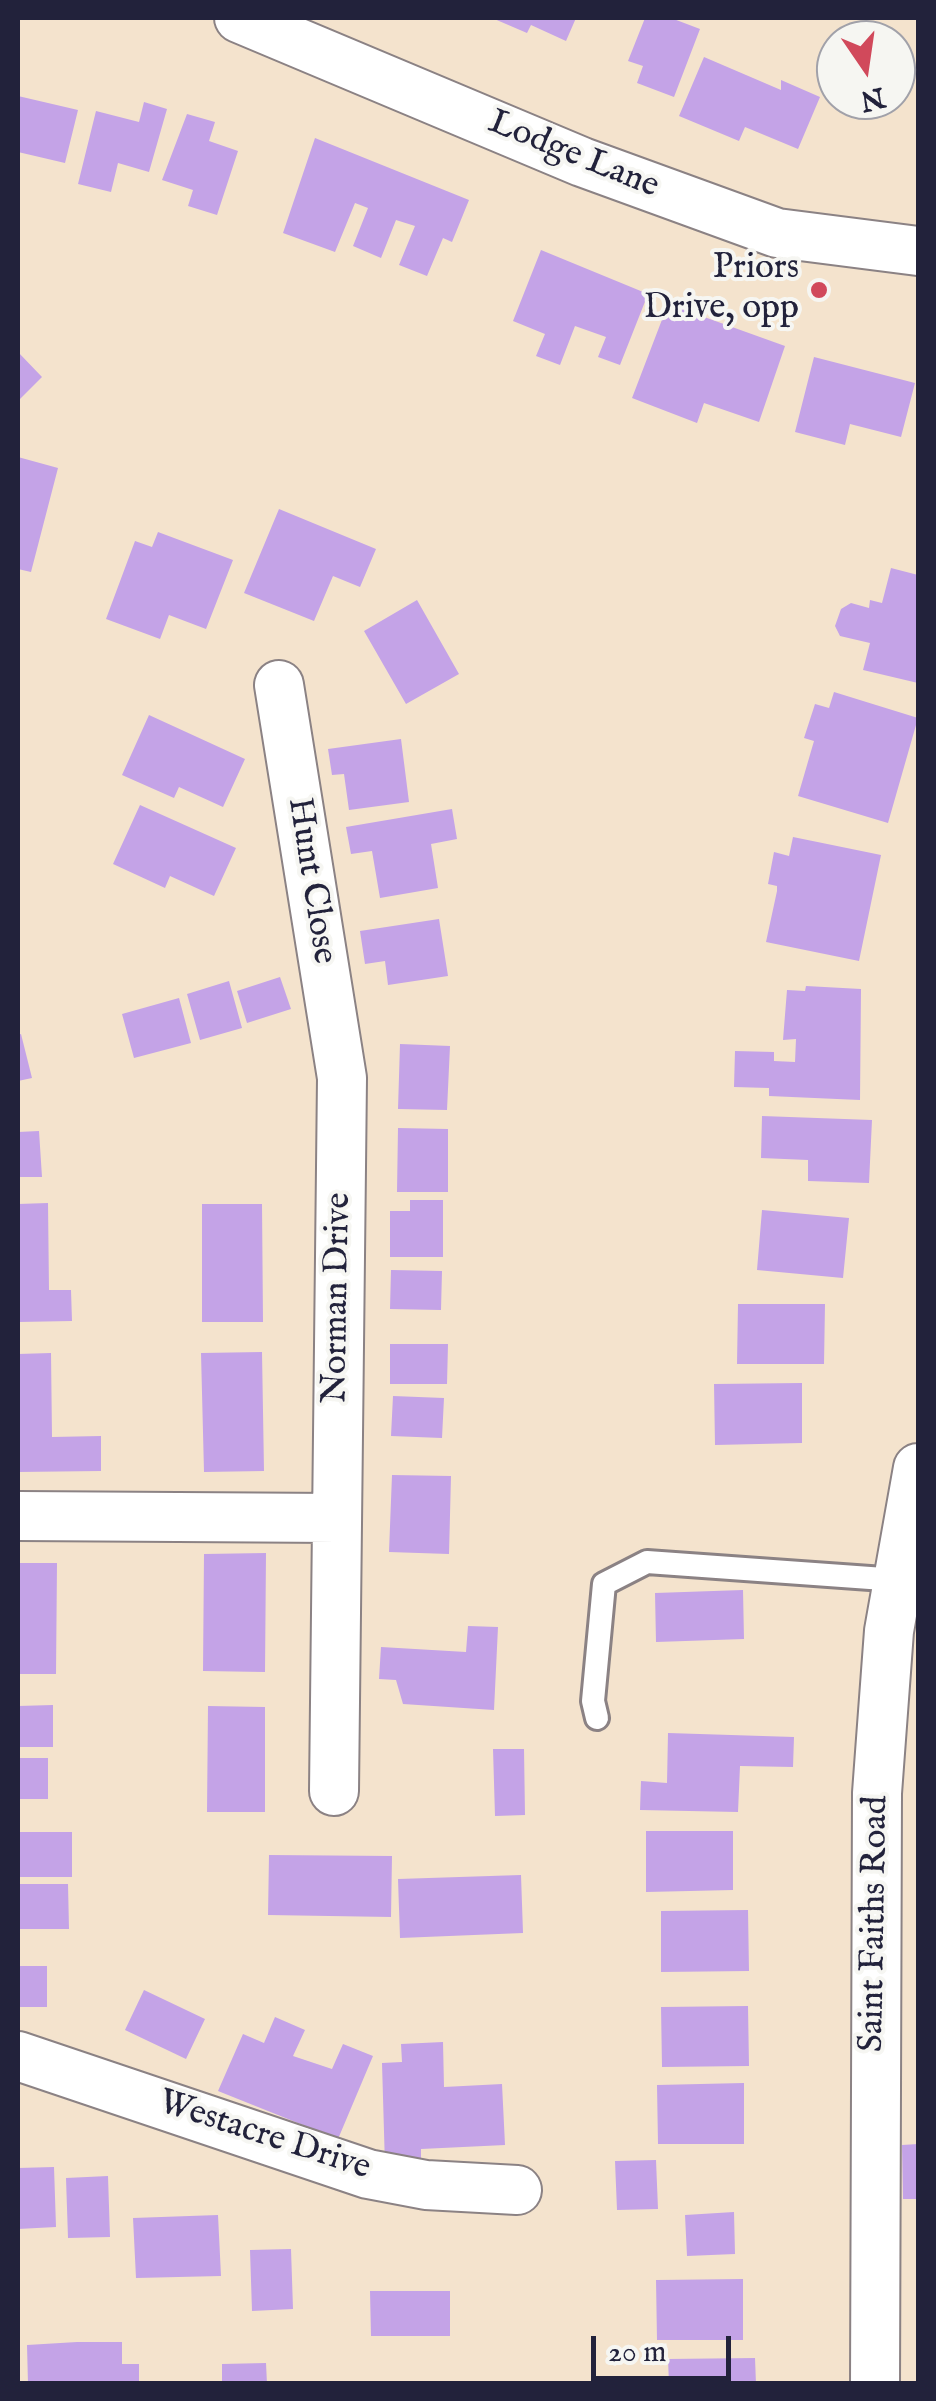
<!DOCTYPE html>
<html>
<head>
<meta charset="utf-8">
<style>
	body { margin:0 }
	#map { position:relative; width:936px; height:2401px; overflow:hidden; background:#f4e3cd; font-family:"IM FELL English",serif }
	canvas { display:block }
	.frame { position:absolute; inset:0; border:20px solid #22223b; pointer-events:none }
	.north { position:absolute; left:816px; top:20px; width:100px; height:100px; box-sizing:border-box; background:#f6f6f2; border:2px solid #a1a1a9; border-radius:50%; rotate:167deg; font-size:28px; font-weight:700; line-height:40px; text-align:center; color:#22223b }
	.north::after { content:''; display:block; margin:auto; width:35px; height:45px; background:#d1495b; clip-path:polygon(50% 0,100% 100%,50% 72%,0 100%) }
	.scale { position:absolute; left:591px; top:2336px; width:140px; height:45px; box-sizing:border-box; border:5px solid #22223b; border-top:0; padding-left:12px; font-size:30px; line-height:35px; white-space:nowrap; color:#22223b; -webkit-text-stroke:8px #f6f6f2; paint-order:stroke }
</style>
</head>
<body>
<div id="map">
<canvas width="936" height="2401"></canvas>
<div class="frame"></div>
<div class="north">N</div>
<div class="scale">20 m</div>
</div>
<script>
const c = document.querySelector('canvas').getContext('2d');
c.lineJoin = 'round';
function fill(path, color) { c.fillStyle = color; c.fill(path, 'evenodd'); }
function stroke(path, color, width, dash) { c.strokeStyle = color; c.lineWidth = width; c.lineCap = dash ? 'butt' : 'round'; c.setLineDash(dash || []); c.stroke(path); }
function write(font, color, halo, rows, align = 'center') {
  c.font = font + ' "IM FELL English",serif'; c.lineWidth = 8; c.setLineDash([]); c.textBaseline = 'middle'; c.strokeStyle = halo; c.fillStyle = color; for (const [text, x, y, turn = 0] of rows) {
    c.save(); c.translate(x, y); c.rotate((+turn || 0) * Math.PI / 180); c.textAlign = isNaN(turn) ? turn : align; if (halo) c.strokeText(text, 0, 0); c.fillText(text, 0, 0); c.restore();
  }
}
const building = new Path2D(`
	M 492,18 L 576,18 L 566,41 L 531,25 L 527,33 Z
	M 645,18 L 671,18 L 700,29 L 674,97 L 637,83 L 643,66 L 628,61 Z
	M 704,57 L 781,90 L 781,80 L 820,97 L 798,149 L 745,127 L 739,141 L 679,116 Z
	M 18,96 L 78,110 L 65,163 L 18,152 Z
	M 144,102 L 167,109 L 149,172 L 118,163 L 111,192 L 78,184 L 96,111 L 139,122 Z
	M 187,114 L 215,122 L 209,141 L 238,151 L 217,215 L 188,206 L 193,190 L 162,180 Z
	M 315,138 L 469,200 L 452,242 L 443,238 L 427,276 L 399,265 L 415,226 L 396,220 L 381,258 L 353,246 L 368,208 L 355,203 L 335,252 L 283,233 Z
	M 541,250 L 648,294 L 620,365 L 598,357 L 606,337 L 575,326 L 560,365 L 536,356 L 545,334 L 513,321 Z
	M 668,304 L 785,346 L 759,422 L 704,403 L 697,423 L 632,398 Z
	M 18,352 L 42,377 L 18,401 Z
	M 814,357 L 915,383 L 901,437 L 850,424 L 845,445 L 795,432 Z
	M 18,457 L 58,468 L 31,572 L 18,569 Z
	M 279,509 L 376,549 L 360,587 L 333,576 L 314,621 L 244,593 Z
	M 158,532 L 233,560 L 206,629 L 169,615 L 160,639 L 106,619 L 135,541 L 152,547 Z
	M 891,568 L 918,575 L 918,683 L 863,670 L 870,643 L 840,636 L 835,626 L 841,609 L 851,603 L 869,608 L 870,600 L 882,603 Z
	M 417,600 L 459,674 L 406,704 L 364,631 Z
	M 834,692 L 918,718 L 888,823 L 798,796 L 814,741 L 804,738 L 815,704 L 829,708 Z
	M 149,715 L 245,759 L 223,807 L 179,787 L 174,798 L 122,775 Z
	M 401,739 L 409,802 L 349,810 L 344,774 L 332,775 L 328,749 Z
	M 140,805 L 236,848 L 214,896 L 170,876 L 165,888 L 113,864 Z
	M 452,809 L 457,839 L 431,844 L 438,888 L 380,898 L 372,851 L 351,854 L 346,827 Z
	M 793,837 L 881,855 L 859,961 L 766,942 L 777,891 L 777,886 L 768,884 L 774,852 L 789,856 Z
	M 439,919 L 448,976 L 388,985 L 385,961 L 365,964 L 360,931 Z
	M 280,977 L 291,1009 L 247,1023 L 237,991 Z
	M 229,981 L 242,1028 L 200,1040 L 187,994 Z
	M 806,986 L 861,989 L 860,1100 L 769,1096 L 769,1088 L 734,1087 L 735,1051 L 774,1052 L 774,1061 L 795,1062 L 796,1039 L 783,1040 L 787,990 L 805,991 Z
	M 179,998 L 191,1043 L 134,1058 L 122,1014 Z
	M 21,1034 L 32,1078 L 18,1081 L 18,1035 Z
	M 400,1044 L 450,1046 L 447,1110 L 398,1109 Z
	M 762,1116 L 872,1120 L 869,1183 L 808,1181 L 808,1160 L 761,1158 Z
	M 398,1128 L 448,1129 L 448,1192 L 397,1192 Z
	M 39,1131 L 42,1177 L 18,1177 L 18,1132 Z
	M 410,1200 L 443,1200 L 443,1257 L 390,1257 L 390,1211 L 410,1211 Z
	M 48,1203 L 49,1290 L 71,1290 L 72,1321 L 18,1322 L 18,1204 Z
	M 202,1204 L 262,1204 L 263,1322 L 202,1322 Z
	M 762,1210 L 849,1218 L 843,1278 L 757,1270 Z
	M 391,1270 L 442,1271 L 441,1310 L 390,1309 Z
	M 738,1304 L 825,1304 L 824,1364 L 737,1364 Z
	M 390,1344 L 448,1344 L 447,1384 L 390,1384 Z
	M 262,1352 L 264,1471 L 204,1472 L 201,1353 Z
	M 51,1353 L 52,1437 L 101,1436 L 101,1471 L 18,1472 L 18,1354 Z
	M 802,1383 L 802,1443 L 715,1445 L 714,1384 Z
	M 393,1396 L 444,1398 L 442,1438 L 391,1436 Z
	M 392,1475 L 451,1476 L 449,1554 L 389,1552 Z
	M 266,1553 L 265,1672 L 203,1671 L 204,1554 Z
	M 18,1563 L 57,1563 L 56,1674 L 18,1674 Z
	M 743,1590 L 744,1639 L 656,1642 L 655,1593 Z
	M 468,1626 L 498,1627 L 494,1710 L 403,1704 L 396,1680 L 379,1679 L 381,1647 L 466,1652 Z
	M 53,1705 L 53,1747 L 18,1747 L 18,1706 Z
	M 208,1706 L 265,1707 L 265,1812 L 207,1812 Z
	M 668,1733 L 794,1737 L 793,1767 L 740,1766 L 738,1812 L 640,1810 L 641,1781 L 667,1783 Z
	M 493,1749 L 524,1749 L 525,1815 L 495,1816 Z
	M 18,1758 L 48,1758 L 48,1799 L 18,1799 Z
	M 646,1831 L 733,1831 L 733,1890 L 646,1892 Z
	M 18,1832 L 72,1832 L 72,1877 L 18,1877 Z
	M 269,1855 L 392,1856 L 391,1917 L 268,1915 Z
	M 521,1875 L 523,1933 L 400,1938 L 398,1879 Z
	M 18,1884 L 68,1884 L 69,1929 L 18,1929 Z
	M 748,1910 L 749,1971 L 661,1972 L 661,1911 Z
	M 18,1966 L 47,1966 L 47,2007 L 18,2007 Z
	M 144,1990 L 205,2019 L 186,2059 L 125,2030 Z
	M 748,2006 L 749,2066 L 662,2067 L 661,2007 Z
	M 275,2017 L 305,2030 L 293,2056 L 332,2069 L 343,2044 L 373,2056 L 338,2139 L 218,2091 L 243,2034 L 264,2043 Z
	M 443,2042 L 444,2087 L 502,2084 L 505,2145 L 421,2149 L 421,2165 L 385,2166 L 382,2063 L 402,2062 L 401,2044 Z
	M 744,2083 L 744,2144 L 658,2144 L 657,2085 Z
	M 918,2144 L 918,2199 L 903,2199 L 902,2145 Z
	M 656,2160 L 658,2209 L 617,2210 L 615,2161 Z
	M 54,2167 L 56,2227 L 18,2229 L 18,2168 Z
	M 108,2176 L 110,2237 L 68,2238 L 66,2178 Z
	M 734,2212 L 735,2254 L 687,2256 L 685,2215 Z
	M 218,2215 L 221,2276 L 136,2278 L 133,2218 Z
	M 291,2249 L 293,2309 L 252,2311 L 250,2250 Z
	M 743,2279 L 743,2340 L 657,2340 L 656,2280 Z
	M 370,2291 L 450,2291 L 450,2336 L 371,2336 Z
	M 77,2342 L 122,2342 L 122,2364 L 139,2364 L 139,2384 L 28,2384 L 27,2345 Z
	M 755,2358 L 756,2384 L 669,2384 L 668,2359 Z
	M 266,2363 L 267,2384 L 222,2384 L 222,2364 Z`);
const lane = new Path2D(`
	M 597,1718 L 593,1701 L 604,1584 L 647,1562 L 898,1580`);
const street = new Path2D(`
	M 239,18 L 582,162 L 777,233 L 918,251
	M 279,685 L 342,1078 L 334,1791
	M 18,1516 L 337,1518
	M 18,2056 L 368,2174 L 426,2185 L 517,2190
	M 875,2384 L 877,1793 L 889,1631 L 918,1468`);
const markers = [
	[819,290,10,"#d1495b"]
];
const streetNames = [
	["Lodge Lane",573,156,22],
	["Hunt Close",310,881,81],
	["Norman Drive",339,1298,-89],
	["Saint Faiths Road",876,1924,-89],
	["Westacre Drive",264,2137,18]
];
const poiNames = [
	["Priors",799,270],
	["Drive, opp",799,310]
];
fill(building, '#c4a3e7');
stroke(lane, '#8b8284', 28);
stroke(street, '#8b8284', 52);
stroke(lane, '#fff', 22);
stroke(street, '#fff', 48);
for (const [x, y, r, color] of markers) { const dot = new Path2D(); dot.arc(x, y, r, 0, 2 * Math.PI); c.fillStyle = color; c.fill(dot); stroke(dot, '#f6f6f2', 4); }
write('35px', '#22223b', '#f6f6f2', streetNames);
write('35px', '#22223b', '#f6f6f2', poiNames, 'right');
</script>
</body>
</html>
